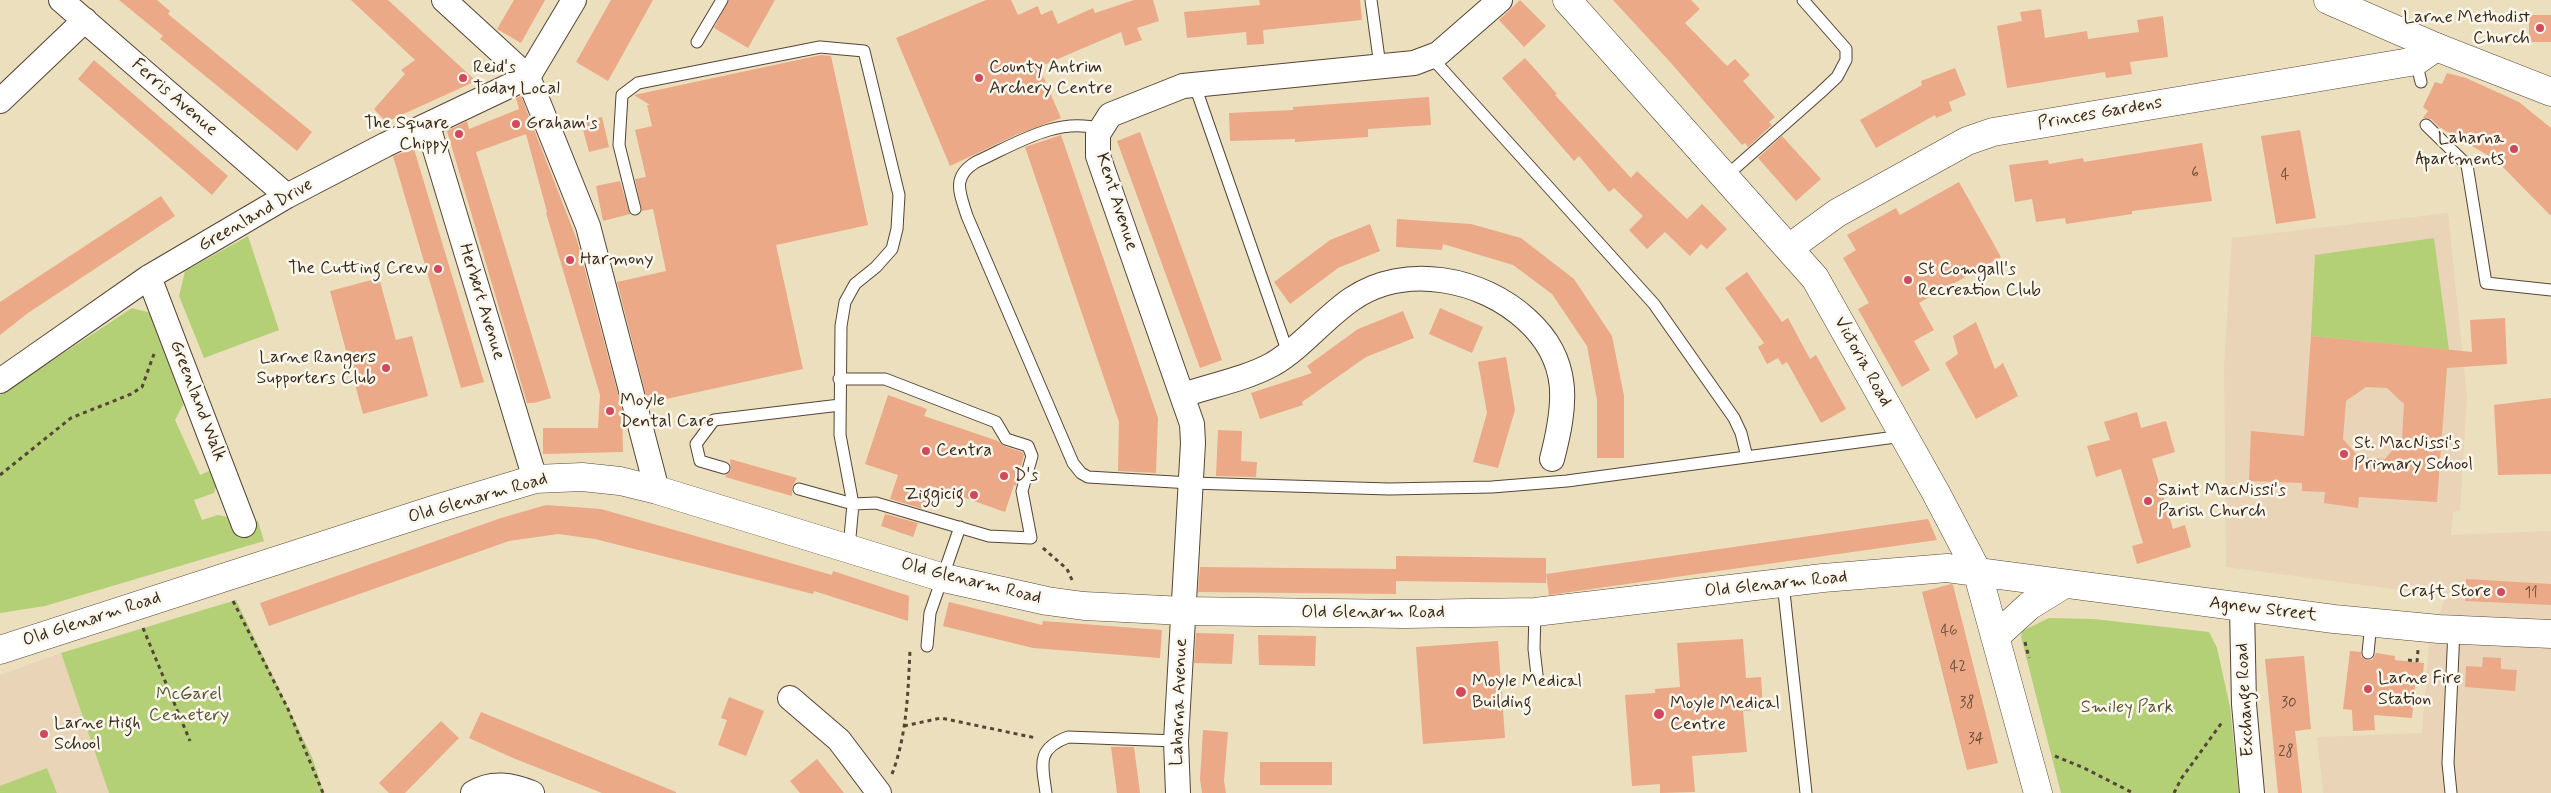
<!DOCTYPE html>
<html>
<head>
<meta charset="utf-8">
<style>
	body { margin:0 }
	canvas { display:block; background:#ecdfbd }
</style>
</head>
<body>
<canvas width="2551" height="793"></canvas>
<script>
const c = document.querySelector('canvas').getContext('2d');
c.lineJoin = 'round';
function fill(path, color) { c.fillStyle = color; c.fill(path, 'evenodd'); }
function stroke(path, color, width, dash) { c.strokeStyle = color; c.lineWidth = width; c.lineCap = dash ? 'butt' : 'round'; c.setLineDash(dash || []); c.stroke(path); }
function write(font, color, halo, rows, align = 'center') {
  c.font = font + ' Mynerve,sans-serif'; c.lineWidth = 5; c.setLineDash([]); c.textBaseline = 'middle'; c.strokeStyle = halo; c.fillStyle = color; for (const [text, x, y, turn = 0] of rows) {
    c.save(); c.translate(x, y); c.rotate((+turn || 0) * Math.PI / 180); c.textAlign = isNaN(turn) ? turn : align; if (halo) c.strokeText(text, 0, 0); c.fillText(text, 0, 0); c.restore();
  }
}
const built = new Path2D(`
	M 2448,213 L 2467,397 L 2460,511 L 2453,512 L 2451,535 L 2551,531 L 2551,793 L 2323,793 L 2317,737 L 2422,733 L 2429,642 L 2446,596 L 2226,567 L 2224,366 L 2232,238 Z
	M 61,653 L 109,793 L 0,793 L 0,675 Z`);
const green = new Path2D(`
	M 248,236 L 279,330 L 204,358 L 179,296 L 185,271 Z
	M 2434,238 L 2449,350 L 2311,336 L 2315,255 Z
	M 132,308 L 151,313 L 178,380 L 184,403 L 175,420 L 200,475 L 211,470 L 218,481 L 214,493 L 194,500 L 202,520 L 218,515 L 228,517 L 236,527 L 258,521 L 264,541 L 45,606 L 0,613 L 0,395 Z
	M 236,600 L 312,757 L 324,793 L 109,793 L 61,653 Z
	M 2049,618 L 2094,619 L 2209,632 L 2217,648 L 2230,707 L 2239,793 L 2061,793 L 2021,637 L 2022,631 Z
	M 47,768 L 57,793 L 0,793 L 0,786 Z`);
const building = new Path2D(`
	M 119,0 L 157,0 L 170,11 L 168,14 L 312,132 L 297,151 L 160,39 L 163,36 Z
	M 351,0 L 388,0 L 476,81 L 386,122 L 374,109 L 405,74 L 401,70 L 415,60 Z
	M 514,0 L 545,0 L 521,43 L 497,29 Z
	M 611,0 L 653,0 L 608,81 L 576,62 Z
	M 729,0 L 775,0 L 748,48 L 714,28 Z
	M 986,0 L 1011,0 L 1018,15 L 1038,6 L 1041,15 L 1052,10 L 1058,24 L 1093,8 L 1095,13 L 1134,0 L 1153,0 L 1159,21 L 1137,28 L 1142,40 L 1125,46 L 1121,32 L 1039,67 L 1061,118 L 1018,134 L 950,166 L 896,38 Z
	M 1259,0 L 1360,0 L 1362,20 L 1263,30 L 1264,44 L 1247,45 L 1246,32 L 1187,38 L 1184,12 L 1260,5 Z
	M 1520,0 L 1546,26 L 1524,47 L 1499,20 Z
	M 1613,0 L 1691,0 L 1700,9 L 1685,23 L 1727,66 L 1735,59 L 1750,75 L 1743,81 L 1775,117 L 1769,122 L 1772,125 L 1748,147 L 1745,143 L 1742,145 L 1671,63 Z
	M 2041,9 L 2045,38 L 2087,31 L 2088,39 L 2139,32 L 2137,20 L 2163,16 L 2168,57 L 2130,62 L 2132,74 L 2106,78 L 2105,72 L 2007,88 L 1997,26 L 2022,21 L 2020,12 Z
	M 2529,15 L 2551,15 L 2551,42 L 2529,42 Z
	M 821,55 L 831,56 L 868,225 L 776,245 L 803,369 L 648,403 L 617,282 L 666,271 L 653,209 L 642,211 L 635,179 L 646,177 L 635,130 L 652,126 L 647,105 L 650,105 L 634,95 Z
	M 1525,58 L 1557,94 L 1555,95 L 1631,178 L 1637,171 L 1687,219 L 1702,204 L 1727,229 L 1707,249 L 1701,244 L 1690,256 L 1665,232 L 1647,249 L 1629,230 L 1643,216 L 1614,188 L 1609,192 L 1579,156 L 1574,161 L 1502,78 Z
	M 94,60 L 228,176 L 212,195 L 78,79 Z
	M 1955,68 L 1966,95 L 1949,102 L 1952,111 L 1936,118 L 1935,115 L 1876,148 L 1860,120 L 1922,85 L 1921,81 Z
	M 2447,73 L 2466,78 L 2519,102 L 2551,128 L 2551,216 L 2496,160 L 2439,127 L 2431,119 L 2423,118 L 2428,111 L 2423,107 L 2435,82 L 2442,84 Z
	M 521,96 L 577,240 L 622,409 L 623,452 L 543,454 L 543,428 L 598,428 L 600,395 L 546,213 L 547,212 L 526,134 L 476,152 L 551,398 L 534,403 L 527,403 L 447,131 L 467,121 L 469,129 L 519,109 L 516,98 Z
	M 1429,97 L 1431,125 L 1368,129 L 1368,137 L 1295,142 L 1295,139 L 1230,141 L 1229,113 L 1293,110 L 1293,107 Z
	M 602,117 L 609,147 L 589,152 L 581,122 Z
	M 2300,130 L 2316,218 L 2276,224 L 2261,136 Z
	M 1140,132 L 1222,360 L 1200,368 L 1117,141 Z
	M 1061,135 L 1158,418 L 1156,473 L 1118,471 L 1119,422 L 1025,147 Z
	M 1782,136 L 1821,179 L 1796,201 L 1758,158 Z
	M 2202,143 L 2212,201 L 2132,211 L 2132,214 L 2066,224 L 2065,218 L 2036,222 L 2032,199 L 2015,202 L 2009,165 L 2048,160 L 2049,164 L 2083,158 L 2084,162 Z
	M 414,149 L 484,382 L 461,388 L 393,156 Z
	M 620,181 L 630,214 L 603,221 L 596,186 Z
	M 1959,182 L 2001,257 L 1919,303 L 1934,330 L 1914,341 L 1930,370 L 1902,387 L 1858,309 L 1869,303 L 1843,258 L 1856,250 L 1847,235 L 1896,208 L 1900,215 Z
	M 161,196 L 175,216 L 28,313 L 0,335 L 0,302 Z
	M 1397,219 L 1471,224 L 1521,238 L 1574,279 L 1612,336 L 1624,396 L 1624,458 L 1597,458 L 1597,400 L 1587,346 L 1552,294 L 1513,265 L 1443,244 L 1442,250 L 1396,247 Z
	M 1370,224 L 1380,251 L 1338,268 L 1290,304 L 1274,282 L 1330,240 Z
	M 1747,272 L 1782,322 L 1788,318 L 1810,359 L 1816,355 L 1846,409 L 1821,423 L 1787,362 L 1782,365 L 1778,358 L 1767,364 L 1758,347 L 1764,343 L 1725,288 Z
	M 379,278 L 396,340 L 412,336 L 428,396 L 363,414 L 330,291 Z
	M 1440,308 L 1483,327 L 1472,353 L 1429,334 Z
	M 1403,311 L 1414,338 L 1366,357 L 1302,402 L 1303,405 L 1260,419 L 1251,393 L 1312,373 L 1307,366 L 1358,329 Z
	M 2505,318 L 2507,364 L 2447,368 L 2437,502 L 2359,497 L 2358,508 L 2324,503 L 2325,492 L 2302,491 L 2302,483 L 2249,481 L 2251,431 L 2304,436 L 2311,336 L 2472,352 L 2470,320 ZM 2366,387 L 2387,388 L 2404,404 L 2402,439 L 2385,459 L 2358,456 L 2343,439 L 2346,401 Z
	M 1976,322 L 1995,369 L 2003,363 L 2018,396 L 1976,419 L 1945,363 L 1958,354 L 1953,336 Z
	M 1506,357 L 1515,410 L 1498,468 L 1473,462 L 1487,413 L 1478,362 Z
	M 888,395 L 927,409 L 924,416 L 998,441 L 1004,446 L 1022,452 L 1024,455 L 1016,486 L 1014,485 L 1005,512 L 931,486 L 923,509 L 890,499 L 898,475 L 865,464 Z
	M 2551,398 L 2551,474 L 2498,475 L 2494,405 Z
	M 2137,412 L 2141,428 L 2166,421 L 2175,452 L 2152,459 L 2173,529 L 2185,525 L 2191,547 L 2137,564 L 2132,546 L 2143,543 L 2121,469 L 2096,477 L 2087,446 L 2110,440 L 2104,422 Z
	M 1218,430 L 1242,431 L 1241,461 L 1257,462 L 1256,477 L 1216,476 Z
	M 730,459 L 797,478 L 792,487 L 792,496 L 725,477 L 731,470 Z
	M 546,505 L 601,509 L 832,575 L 833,571 L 909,596 L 908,621 L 814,591 L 813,594 L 595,539 L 558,534 L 509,541 L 269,626 L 260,603 L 501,518 Z
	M 885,514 L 918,523 L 913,537 L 881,526 Z
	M 1928,519 L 1937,540 L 1549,595 L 1546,574 Z
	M 1396,556 L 1546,558 L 1546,583 L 1396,581 L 1396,594 L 1198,592 L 1200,567 L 1396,569 Z
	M 2466,579 L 2551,584 L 2551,605 L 2465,601 Z
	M 1951,584 L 1953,585 L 1998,763 L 1967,770 L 1922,592 Z
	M 949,602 L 1042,625 L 1043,621 L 1162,630 L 1160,658 L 1033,648 L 943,626 Z
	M 1196,633 L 1234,634 L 1232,664 L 1194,663 Z
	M 1258,635 L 1316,636 L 1315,666 L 1259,665 Z
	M 1743,639 L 1746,678 L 1761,677 L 1763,710 L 1743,711 L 1747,752 L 1692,756 L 1695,792 L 1660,793 L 1660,784 L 1632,786 L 1625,695 L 1655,693 L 1655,689 L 1680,687 L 1677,643 Z
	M 1498,641 L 1505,738 L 1423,744 L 1416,647 Z
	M 2350,651 L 2361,652 L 2361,656 L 2367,660 L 2372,660 L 2376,653 L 2395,656 L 2395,660 L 2424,663 L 2422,686 L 2415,685 L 2412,718 L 2374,715 L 2375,730 L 2353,731 L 2352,710 L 2343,709 Z
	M 2304,656 L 2311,729 L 2295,731 L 2302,793 L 2278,793 L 2265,659 Z
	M 2483,657 L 2501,658 L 2501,669 L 2517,670 L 2515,691 L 2465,687 L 2466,666 L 2482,667 Z
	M 729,697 L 764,711 L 746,756 L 718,745 L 727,720 L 721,718 Z
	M 481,712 L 676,792 L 676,793 L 602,793 L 513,758 L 469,738 Z
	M 441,721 L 459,738 L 405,793 L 389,793 L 379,783 Z
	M 1203,730 L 1228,732 L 1224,781 L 1226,793 L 1202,793 L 1200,779 Z
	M 1111,747 L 1134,747 L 1140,793 L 1117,793 Z
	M 817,759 L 844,793 L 800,793 L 790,781 Z
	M 1260,762 L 1332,762 L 1332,785 L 1260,785 Z`);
const path = new Path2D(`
	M 0,475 L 71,418 L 131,394 L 142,387 L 154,354
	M 1043,548 L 1067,569 L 1072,580
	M 233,601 L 288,709 L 323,793
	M 143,628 L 190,741
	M 2025,642 L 2029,658
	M 2408,660 L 2417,661
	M 2417,662 L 2418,650
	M 904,726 L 941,718 L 1036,738
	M 2055,756 L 2084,768 L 2133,793
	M 892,774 C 907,735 908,692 910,650
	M 2174,793 L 2181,779 L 2223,721`);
const service = new Path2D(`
	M 1371,0 L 1380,66
	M 697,42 L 722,0
	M 1432,58 L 1654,304 L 1734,418 L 1741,433 L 1747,457
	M 2416,61 L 2421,82
	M 1194,83 L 1288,353
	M 2426,125 L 2467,165 L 2486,283 L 2551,290
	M 1100,129 C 1057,116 1014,145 976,162 C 951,177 960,193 967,216 L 1073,463 L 1081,473 L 1088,477 L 1191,483 L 1389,489 L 1492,487 L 1567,481 L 1903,436
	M 1725,177 L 1820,93 L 1837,77 L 1846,60 L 1846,49 L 1803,0
	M 635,209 L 619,145 L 622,95 L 638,83 L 820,47 L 864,51 L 899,195 L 897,229 L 892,249 L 876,267 L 855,284 L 845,302 L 841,326 L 840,435 L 853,504 L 849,548
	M 724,468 L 700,461 L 696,444 L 714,420 L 840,405
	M 799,489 L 853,504 L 876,503 L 989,536 L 1031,538 L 1022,491 L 1032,456 L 1028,446 L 1006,439 L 996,422 L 885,379 L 839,379
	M 1783,583 L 1806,793
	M 1535,612 L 1534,649 L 1537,675
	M 927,646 L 930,613 L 960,527
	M 2368,653 L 2371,623
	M 1046,793 C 1042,764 1036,749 1068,737 L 1176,741
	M 2451,793 L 2448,763 L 2454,630`);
const minor = new Path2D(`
	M 61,0 L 287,196
	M 444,0 L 528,77 L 588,226 L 657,490
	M 528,77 L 574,0
	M 0,101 L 85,20
	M 428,126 L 535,479
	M 149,277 L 244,525
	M 0,381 L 149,277 L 287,196 L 385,145 L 528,77
	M 1183,395 C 1212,385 1246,379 1273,364 C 1302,347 1324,318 1352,299 C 1405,263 1482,278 1527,320 C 1572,361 1566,405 1552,459
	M 2242,608 L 2244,704 L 2252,793
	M 790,698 L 839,740 L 879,793
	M 473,793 C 492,781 512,785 532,793
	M 1178,793 L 1176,741 L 1193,443 L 1192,424 L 1098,156 L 1098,134 L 1110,115 L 1183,86 L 1414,63 L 1438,54 L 1500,0`);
const tertiary = new Path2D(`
	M 1567,0 L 1815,278 L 1936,493 L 1977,571 L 2038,793
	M 1789,248 L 1837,213 L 1967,141 L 1993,132 L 2416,61 L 2436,47
	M 1995,637 L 2029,606 L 2063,585
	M 0,650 L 439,508 L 535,479 L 582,477 L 620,481 L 657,490 L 944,578 L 1047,601 L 1084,606 L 1184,611 L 1405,614 L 1535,612 L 1823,578 L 1947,568 L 2334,619 L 2439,629 L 2551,634`);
const primary = new Path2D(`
	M 2328,0 L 2436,47 L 2551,92`);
const markers = [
	[2540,28,5,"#d1495b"],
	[463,78,5,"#d1495b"],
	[979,78,5,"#d1495b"],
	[516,124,5,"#d1495b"],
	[459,134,5,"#d1495b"],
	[2514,149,5,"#d1495b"],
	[570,260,5,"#d1495b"],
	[438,269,5,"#d1495b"],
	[1908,280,5,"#d1495b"],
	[386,368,5,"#d1495b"],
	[610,411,5,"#d1495b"],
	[926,451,5,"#d1495b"],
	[2344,454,5,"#d1495b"],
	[1004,476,5,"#d1495b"],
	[974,495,5,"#d1495b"],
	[2148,501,5,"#d1495b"],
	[2501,592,5,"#d1495b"],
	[2368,689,5,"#d1495b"],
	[1461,692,6,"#d1495b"],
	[1659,714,6,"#d1495b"],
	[44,734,5,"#d1495b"]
];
const numberNames = [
	["6",2195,174],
	["4",2285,176],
	["11",2531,594],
	["46",1949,632],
	["42",1958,668],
	["38",1967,704],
	["30",2289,704],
	["34",1976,740],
	["28",2286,753]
];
const poiNames = [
	["Larne Methodist",2530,18,"right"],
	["Church",2530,39,"right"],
	["Reid's",473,68],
	["Today Local",473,89],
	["County Antrim",989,68],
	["Archery Centre",989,89],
	["The Square",449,124,"right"],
	["Chippy",449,145,"right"],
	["Graham's",526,124],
	["Laharna",2504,139,"right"],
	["Apartments",2504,160,"right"],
	["Harmony",580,260],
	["The Cutting Crew",428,269,"right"],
	["St Comgall's",1918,270],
	["Recreation Club",1918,291],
	["Larne Rangers",376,358,"right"],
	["Supporters Club",376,379,"right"],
	["Moyle",620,401],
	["Dental Care",620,422],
	["St. MacNissi's",2354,444],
	["Primary School",2354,465],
	["Centra",936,451],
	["D's",1014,476],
	["Saint MacNissi's",2158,491],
	["Parish Church",2158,512],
	["Ziggicig",964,495,"right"],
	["Craft Store",2491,592,"right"],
	["Larne Fire",2378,679],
	["Station",2378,700],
	["Moyle Medical",1472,682],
	["Building",1472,703],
	["Moyle Medical",1670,704],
	["Centre",1670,725],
	["Larne High",54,724],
	["School",54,745]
];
const streetNames = [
	["Ferris Avenue",174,98,41],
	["Princes Gardens",2100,114,-10],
	["Kent Avenue",1116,202,72],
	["Greenland Drive",256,216,-30],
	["Herbert Avenue",481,302,73],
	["Victoria Road",1862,362,61],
	["Greenland Walk",197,401,69],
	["Old Glenarm Road",478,499,-16],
	["Old Glenarm Road",971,582,14],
	["Old Glenarm Road",1776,585,-6],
	["Agnew Street",2263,610,7],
	["Old Glenarm Road",1373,613],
	["Old Glenarm Road",92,620,-18],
	["Exchange Road",2246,700,-93],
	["Laharna Avenue",1180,702,-88]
];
const parkNames = [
	["McGarel",189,695],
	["Cemetery",189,716],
	["Smiley Park",2127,708]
];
fill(built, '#e9d4b7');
fill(green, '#b4d076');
fill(building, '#eba987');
stroke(service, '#564536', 13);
stroke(minor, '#564536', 26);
stroke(tertiary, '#564536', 29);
stroke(primary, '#564536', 29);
stroke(path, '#564536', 3, [4, 4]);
stroke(service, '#fff', 11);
stroke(minor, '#fff', 24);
stroke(tertiary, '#fff', 28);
stroke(primary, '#fff', 28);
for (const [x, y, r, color] of markers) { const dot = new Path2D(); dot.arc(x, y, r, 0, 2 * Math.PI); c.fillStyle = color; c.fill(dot); stroke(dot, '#fbf7ec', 2); }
write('15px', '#674a38', null, numberNames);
write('18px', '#3b2a1e', '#fbf7ec', poiNames, 'left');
write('18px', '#3b2a1e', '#fbf7ec', streetNames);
write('18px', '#595434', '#fbf7ec', parkNames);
</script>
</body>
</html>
